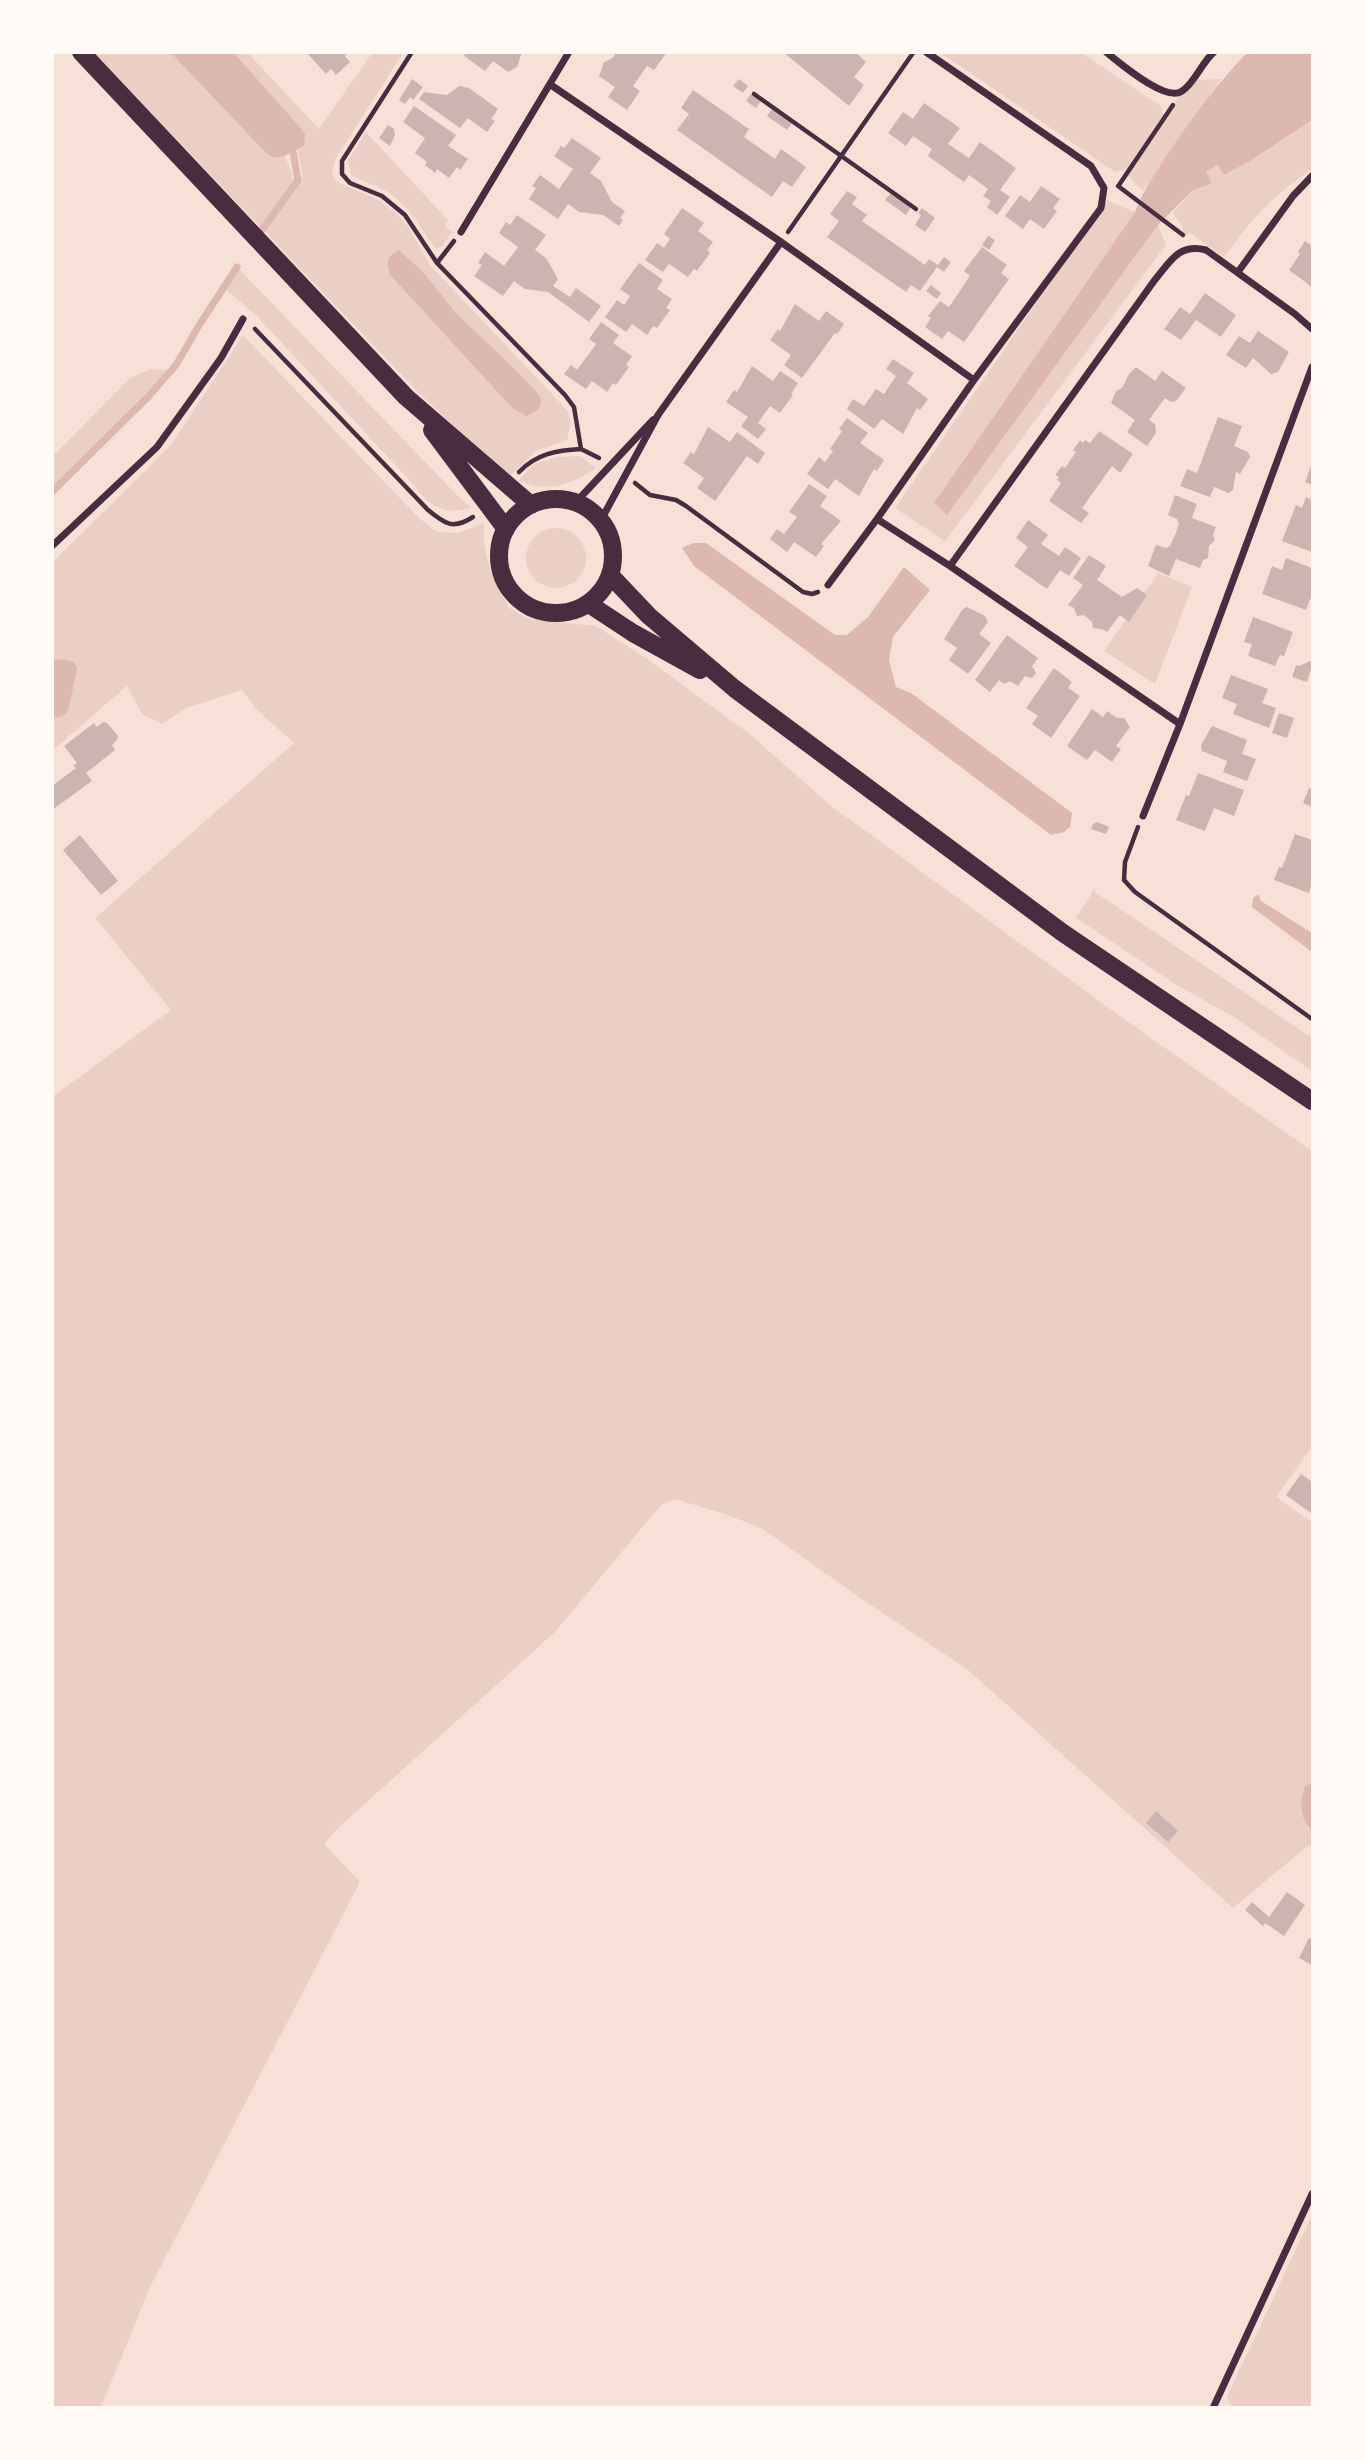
<!DOCTYPE html>
<html>
<head>
<meta charset="utf-8">
<style>
	body { margin:0 }
	#map { position:relative; width:1365px; height:2460px; overflow:hidden; background:#f7e1d7; font-family:Figtree,sans-serif }
	canvas { display:block }
	.frame { position:absolute; inset:0; border:54px solid #fffaf5; pointer-events:none }
</style>
</head>
<body>
<div id="map">
<canvas width="1365" height="2460"></canvas>
<div class="frame"></div>
</div>
<script>
const c = document.querySelector('canvas').getContext('2d');
c.lineJoin = 'round';
function fill(path, color) { c.fillStyle = color; c.fill(path, 'evenodd'); }
function stroke(path, color, width, dash) { c.strokeStyle = color; c.lineWidth = width; c.lineCap = dash ? 'butt' : 'round'; c.setLineDash(dash || []); c.stroke(path); }
const green = new Path2D(`
	M 94,53 L 171,53 L 266,153 L 274,158 L 285,156 L 292,174 L 292,179 L 297,182 L 303,176 L 298,152 L 299,149 L 304,146 L 299,126 L 234,53 L 248,53 L 319,129 L 372,53 L 403,53 L 335,160 L 332,172 L 337,182 L 377,199 L 396,213 L 407,225 L 430,265 L 568,411 L 571,423 L 567,440 L 536,451 L 509,477 L 499,469 L 420,394 ZM 391,276 L 455,312 L 517,371 L 513,409 Z
	M 941,53 L 1082,53 L 1161,106 L 1163,115 L 1128,168 L 1115,172 Z
	M 1221,79 L 1143,191 L 1126,174 L 1190,80 Z
	M 1312,120 L 1312,169 C 1273,195 1252,219 1224,257 L 1190,233 L 1185,236 L 1181,224 L 1173,213 L 1192,191 L 1212,183 L 1206,172 L 1219,165 L 1225,175 L 1247,163 Z
	M 366,132 L 448,220 L 445,226 L 452,232 L 442,246 L 437,248 L 434,247 C 418,224 408,203 382,189 C 372,183 359,181 351,174 L 348,161 Z
	M 1107,200 L 1135,212 L 934,503 L 947,515 L 1158,225 L 1166,245 L 945,541 L 895,508 Z
	M 237,267 L 459,497 L 472,508 C 442,515 430,507 412,483 L 256,315 L 223,287 Z
	M 243,335 L 419,518 L 437,532 L 458,533 L 484,523 L 484,542 L 490,571 L 509,608 L 529,619 L 596,626 L 643,656 L 751,735 L 830,805 L 1131,1024 L 1312,1151 L 1312,1447 L 1276,1497 L 1312,1522 L 1312,1783 L 1308,1827 L 1312,1830 L 1312,1847 L 1309,1845 L 1233,1908 L 967,1669 L 866,1602 L 763,1529 L 725,1514 L 675,1499 L 661,1505 L 555,1632 L 336,1830 L 324,1844 L 360,1882 L 150,2287 L 101,2407 L 53,2407 L 52,1097 L 171,1010 L 95,918 L 294,743 L 256,709 L 242,690 L 186,708 L 162,724 L 142,714 L 127,686 L 53,750 L 53,716 L 58,718 L 55,661 L 53,661 L 53,562 L 171,445 Z
	M 150,369 L 171,371 L 149,396 L 53,492 L 53,456 L 130,378 Z
	M 579,456 L 596,468 C 571,485 548,493 518,481 L 534,464 L 558,457 Z
	M526 558a30 30 0 1 1 60 0a30 30 0 1 1-60 0Z
	M 1158,573 L 1192,587 L 1155,684 L 1104,651 Z
	M 1095,888 L 1095,892 L 1312,1038 L 1312,1071 L 1234,1017 L 1178,986 L 1076,918 Z
	M 1312,2215 L 1312,2407 L 1239,2408 L 1231,2405 L 1227,2397 Z`);
const water = new Path2D(`
	M 171,53 L 234,53 L 299,126 L 305,134 L 304,146 L 285,156 L 274,158 L 266,153 Z
	M 1247,53 L 1312,53 L 1312,120 L 1247,163 L 1224,175 L 1218,165 L 1206,172 L 1212,183 L 1192,191 L 1158,225 L 947,515 L 934,503 L 1135,212 C 1144,188 1159,168 1173,146 C 1196,113 1219,81 1247,53 Z
	M 399,250 L 423,272 L 455,312 L 517,371 L 540,396 L 541,404 L 538,410 L 527,416 L 513,409 L 391,276 C 386,264 386,256 399,250 Z
	M 693,543 L 706,543 L 835,635 L 847,635 L 868,617 L 904,567 L 930,590 L 893,637 L 889,660 L 896,687 L 911,693 L 1072,813 L 1070,827 L 1064,832 L 1051,835 L 694,566 L 682,548 Z
	M 59,659 L 74,662 L 77,668 L 69,708 L 66,714 L 58,718 L 53,716 L 52,661 Z
	M 1258,894 L 1261,901 L 1312,933 L 1312,952 L 1252,907 L 1253,898 Z
	M 1312,1783 L 1312,1830 C 1299,1819 1300,1801 1305,1786 Z`);
const stream = new Path2D(`
	M 262,230 L 298,180 L 293,152
	M 52,492 L 149,396 L 176,365 L 198,327 L 237,267`);
const building = new Path2D(`
	M 306,52 L 349,52 L 345,56 L 350,62 L 336,75 L 331,69 L 326,74 Z
	M 466,52 L 522,52 L 517,67 L 508,72 L 493,61 L 485,71 L 464,56 Z
	M 611,52 L 667,52 L 654,70 L 647,66 L 633,86 L 640,91 L 627,110 L 608,97 L 615,87 L 599,76 L 604,62 L 611,59 L 615,55 Z
	M 783,52 L 855,52 L 866,62 L 854,77 L 864,85 L 849,106 Z
	M 412,79 L 423,87 L 413,100 L 410,97 L 405,104 L 399,100 Z
	M 739,79 L 748,86 L 743,93 L 733,86 Z
	M 459,86 L 469,88 L 498,109 L 491,119 L 495,121 L 487,132 L 468,118 L 460,128 L 419,99 L 424,92 L 447,95 Z
	M 693,90 L 749,129 L 744,137 L 775,159 L 781,149 L 806,167 L 792,187 L 783,181 L 772,197 L 677,130 L 689,114 L 681,108 Z
	M 751,94 L 761,101 L 756,108 L 746,101 Z
	M 924,103 L 960,128 L 948,144 L 969,158 L 980,142 L 1016,168 L 1000,190 L 1010,197 L 997,215 L 987,207 L 991,201 L 983,196 L 988,189 L 969,175 L 964,182 L 928,156 L 932,149 L 913,136 L 906,146 L 888,133 L 903,112 L 913,119 Z
	M 414,106 L 456,135 L 448,146 L 468,159 L 460,170 L 457,167 L 449,178 L 437,169 L 435,173 L 425,165 L 427,162 L 415,153 L 425,138 L 403,122 Z
	M 772,109 L 792,123 L 787,130 L 767,116 Z
	M 388,125 L 394,129 L 395,135 L 390,146 L 379,138 Z
	M 572,138 L 601,158 L 590,173 L 601,181 L 612,202 L 625,211 L 620,218 L 623,220 L 619,226 L 603,215 L 579,212 L 568,204 L 558,219 L 529,199 L 536,188 L 532,186 L 540,175 L 559,189 L 573,169 L 554,156 L 561,146 L 564,148 Z
	M 1041,186 L 1060,199 L 1053,208 L 1057,211 L 1044,229 L 1030,219 L 1023,229 L 1005,216 L 1020,195 L 1030,202 Z
	M 847,191 L 857,197 L 852,204 L 867,215 L 862,221 L 925,265 L 929,259 L 938,265 L 944,257 L 951,262 L 944,272 L 937,267 L 920,291 L 911,285 L 906,292 L 827,237 L 839,221 L 830,214 Z
	M 891,193 L 911,207 L 906,215 L 885,200 Z
	M 682,208 L 704,223 L 698,231 L 713,242 L 707,250 L 710,253 L 697,271 L 694,269 L 688,277 L 669,264 L 663,272 L 645,260 L 657,243 L 664,248 L 670,239 L 664,234 Z
	M 922,208 L 935,218 L 925,232 L 915,225 L 921,215 L 918,213 Z
	M 517,215 L 546,235 L 535,250 L 546,258 L 558,279 L 553,286 L 570,297 L 576,288 L 601,306 L 589,322 L 548,292 L 525,289 L 514,281 L 503,296 L 474,276 L 482,265 L 478,263 L 485,252 L 504,266 L 518,247 L 499,233 L 506,222 L 510,225 Z
	M 988,236 L 995,240 L 989,250 L 982,245 Z
	M 1305,241 L 1312,246 L 1312,287 L 1289,270 L 1300,254 L 1298,252 Z
	M 982,247 L 1007,265 L 1001,273 L 1009,279 L 964,342 L 948,331 L 942,339 L 925,327 L 931,318 L 928,316 L 940,301 L 949,307 L 970,276 L 964,271 Z
	M 639,263 L 663,280 L 657,289 L 672,299 L 666,308 L 670,310 L 657,328 L 653,326 L 647,335 L 632,324 L 626,332 L 605,317 L 617,300 L 624,305 L 630,296 L 620,289 Z
	M 931,285 L 941,293 L 937,299 L 926,291 Z
	M 1205,293 L 1236,315 L 1221,337 L 1196,320 L 1181,340 L 1164,329 L 1180,307 L 1190,314 Z
	M 795,304 L 819,321 L 826,311 L 844,324 L 837,334 L 835,333 L 802,378 L 784,365 L 791,355 L 770,340 L 778,329 L 780,331 Z
	M 601,322 L 619,335 L 613,343 L 632,356 L 626,365 L 629,367 L 616,385 L 613,383 L 607,392 L 592,381 L 586,389 L 564,374 L 571,365 L 577,370 L 596,344 L 589,339 Z
	M 1258,331 L 1289,352 L 1278,372 L 1271,374 L 1253,358 L 1246,368 L 1226,355 L 1239,336 L 1250,343 Z
	M 893,359 L 914,373 L 907,383 L 928,399 L 920,410 L 917,408 L 903,434 L 882,419 L 874,429 L 847,409 L 853,399 L 864,406 L 876,389 L 884,394 L 896,376 L 886,369 Z
	M 752,366 L 773,381 L 780,371 L 798,383 L 791,394 L 793,395 L 780,413 L 770,406 L 758,423 L 766,429 L 758,439 L 741,426 L 748,417 L 726,402 L 734,390 L 737,392 Z
	M 1136,367 L 1155,381 L 1162,371 L 1186,388 L 1176,401 L 1171,402 L 1165,398 L 1149,420 L 1155,424 L 1156,433 L 1147,446 L 1127,432 L 1135,420 L 1111,403 L 1116,391 L 1122,388 L 1129,374 Z
	M 1218,417 L 1242,426 L 1234,446 L 1248,452 L 1250,457 L 1240,474 L 1236,472 L 1233,490 L 1229,493 L 1214,487 L 1210,497 L 1180,486 L 1187,469 L 1197,473 Z
	M 847,418 L 868,433 L 860,443 L 884,460 L 877,471 L 874,469 L 859,496 L 835,479 L 828,489 L 807,474 L 819,457 L 825,462 L 833,451 L 830,449 L 842,431 L 839,429 Z
	M 708,427 L 730,442 L 737,432 L 765,453 L 758,464 L 747,456 L 715,501 L 697,488 L 704,478 L 683,463 L 691,452 L 694,454 Z
	M 1099,431 L 1133,454 L 1120,473 L 1112,466 L 1082,508 L 1089,513 L 1081,523 L 1049,501 L 1061,483 L 1057,480 L 1059,477 L 1055,475 L 1062,466 L 1065,468 L 1076,452 L 1073,450 L 1080,440 L 1083,443 L 1085,440 L 1090,443 Z
	M 1312,463 L 1312,485 L 1305,482 Z
	M 809,484 L 827,496 L 820,506 L 841,521 L 821,544 L 824,546 L 816,557 L 794,542 L 787,552 L 770,539 L 777,529 L 784,534 L 797,517 L 789,512 Z
	M 1175,495 L 1197,504 L 1192,518 L 1216,527 L 1213,535 L 1215,540 L 1209,546 L 1208,558 L 1203,560 L 1200,568 L 1176,559 L 1169,576 L 1148,566 L 1156,545 L 1166,548 L 1170,546 L 1175,535 L 1179,524 L 1177,519 L 1168,515 Z
	M 1306,497 L 1312,500 L 1312,552 L 1282,541 L 1296,505 L 1302,508 Z
	M 1028,520 L 1048,535 L 1041,544 L 1059,556 L 1065,547 L 1081,558 L 1069,576 L 1060,570 L 1047,589 L 1014,566 L 1028,547 L 1016,538 Z
	M 1089,555 L 1106,566 L 1097,580 L 1122,597 L 1137,588 L 1147,595 L 1129,622 L 1120,615 L 1107,632 L 1102,629 L 1093,628 L 1092,622 L 1084,615 L 1077,616 L 1074,608 L 1068,605 L 1083,585 L 1073,578 Z
	M 1286,558 L 1312,568 L 1312,594 L 1306,610 L 1262,594 L 1272,566 L 1282,570 Z
	M 967,607 L 985,616 L 988,622 L 979,634 L 991,643 L 968,674 L 949,660 L 957,648 L 944,639 L 962,610 Z
	M 1253,617 L 1293,632 L 1284,656 L 1280,655 L 1275,666 L 1248,656 L 1252,644 L 1244,642 Z
	M 1007,635 L 1038,658 L 1032,666 L 1036,673 L 1032,678 L 1025,676 L 1018,686 L 1010,681 L 1004,684 L 999,680 L 990,692 L 975,680 Z
	M 1310,661 L 1312,665 L 1307,682 L 1292,677 L 1296,665 L 1299,666 Z
	M 1054,668 L 1072,682 L 1068,688 L 1080,696 L 1051,738 L 1032,724 L 1038,716 L 1026,708 Z
	M 1231,675 L 1268,689 L 1262,703 L 1276,708 L 1269,728 L 1233,714 L 1237,704 L 1222,698 Z
	M 1092,709 L 1103,717 L 1107,711 L 1117,718 L 1124,718 L 1130,727 L 1116,746 L 1121,749 L 1112,762 L 1095,750 L 1087,760 L 1067,746 Z
	M 1279,713 L 1294,718 L 1287,738 L 1272,733 Z
	M 103,722 L 107,723 L 118,736 L 117,740 L 112,745 L 115,750 L 86,773 L 92,781 L 52,810 L 52,786 L 76,768 L 73,766 L 77,763 L 64,746 L 94,723 L 97,727 Z
	M 1212,726 L 1247,740 L 1242,754 L 1256,759 L 1247,781 L 1223,772 L 1227,761 L 1202,751 L 1201,745 Z
	M 1198,773 L 1244,790 L 1234,816 L 1214,808 L 1205,831 L 1176,820 L 1186,795 L 1189,796 Z
	M 1309,788 L 1312,789 L 1312,807 L 1303,803 Z
	M 1097,822 L 1109,827 L 1106,834 L 1091,829 L 1093,824 Z
	M 1295,834 L 1312,840 L 1312,882 L 1309,893 L 1274,880 L 1279,867 L 1282,868 Z
	M 80,835 L 118,881 L 101,895 L 63,850 Z
	M 1301,1474 L 1312,1482 L 1312,1514 L 1286,1495 Z
	M 1156,1811 L 1178,1831 L 1168,1842 L 1146,1823 Z
	M 1287,1892 L 1305,1905 L 1284,1936 L 1265,1923 L 1263,1926 L 1245,1910 L 1252,1902 L 1269,1917 Z
	M 1309,1938 L 1312,1939 L 1312,1965 L 1299,1958 Z`);
const path = new Path2D(`
	M 412,52 L 342,161 L 342,174 L 350,183 L 382,196 L 405,215 L 437,263 L 565,395 L 574,407 L 581,449 C 557,450 536,454 519,472
	M 754,94 L 916,209
	M 1119,185 L 1173,105
	M 1118,186 L 1183,235
	M 788,232 L 913,53
	M 437,263 L 454,241
	M 255,329 L 428,510 C 445,524 453,530 473,517
	M 581,449 L 599,458
	M 635,483 L 650,495 L 676,500 L 686,506 L 803,592 L 812,594 L 818,592
	M 1138,827 L 1125,862 L 1124,880 L 1135,892 L 1312,1019`);
const minor = new Path2D(`
	M 1106,52 C 1120,63 1166,103 1182,91 C 1194,84 1202,62 1214,52
	M 551,85 L 781,242 L 974,380
	M 461,232 L 569,52
	M 1238,272 L 1293,196 L 1312,176
	M 576,502 L 653,420
	M 877,519 L 950,566 L 1154,281 C 1170,262 1178,243 1206,250 L 1295,314 L 1312,329
	M 601,520 L 658,415 L 781,242
	M 52,546 L 157,447 L 221,358 L 243,319
	M 950,566 L 1180,724
	M 828,585 L 877,519 L 974,380 L 1101,208 L 1104,188 L 1091,166 L 926,52
	M 1143,816 L 1180,724 L 1312,367
	M 1213,2408 L 1312,2194`);
const primary = new Path2D(`
	M 81,52 L 406,397 L 531,505
	M 432,430 L 506,529
	M499 556a57 57 0 1 1 114 0a57 57 0 1 1-114 0Z
	M 611,576 L 649,616 L 735,689 L 1063,933 L 1312,1101
	M 589,604 L 633,633 L 700,670`);
fill(green, '#ebcfc5');
fill(water, '#dcb8b0');
stroke(stream, '#dcb8b0', 7);
fill(building, '#ccb4b1');
stroke(path, '#4a2c40', 4.5);
stroke(minor, '#4a2c40', 7);
stroke(primary, '#4a2c40', 18);
</script>
</body>
</html>
